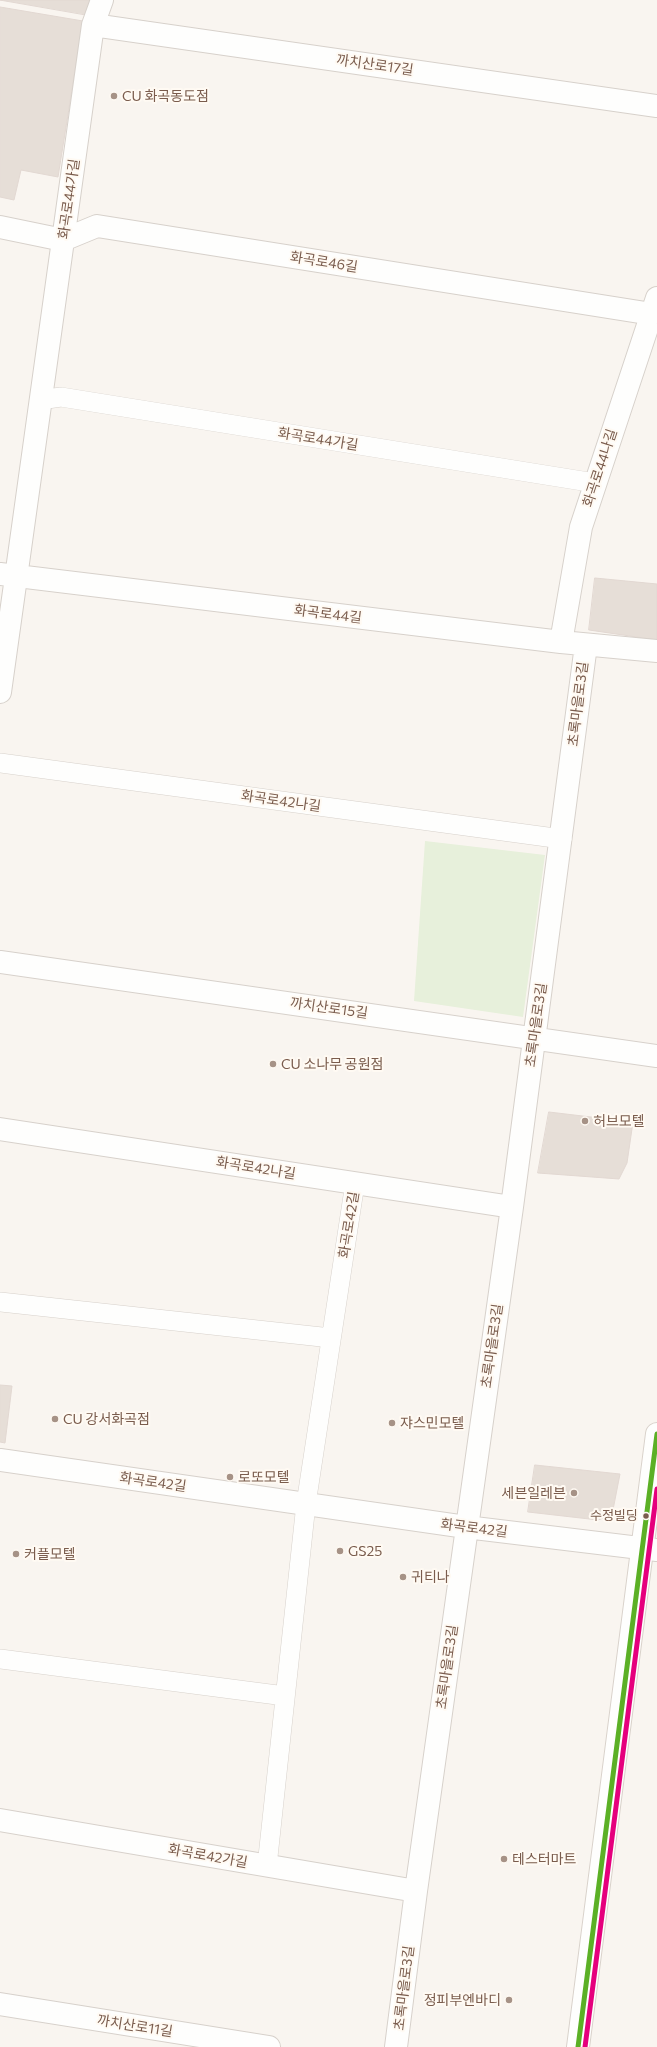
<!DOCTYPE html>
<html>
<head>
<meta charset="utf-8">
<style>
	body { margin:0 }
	canvas { display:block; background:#f9f5f0 }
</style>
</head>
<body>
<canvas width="657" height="2047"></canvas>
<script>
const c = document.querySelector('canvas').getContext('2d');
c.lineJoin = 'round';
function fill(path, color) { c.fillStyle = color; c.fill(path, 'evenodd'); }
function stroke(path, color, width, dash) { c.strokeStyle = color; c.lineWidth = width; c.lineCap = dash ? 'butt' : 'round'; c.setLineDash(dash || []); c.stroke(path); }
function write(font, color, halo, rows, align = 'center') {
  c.font = font + ' Commissioner,"Noto Sans KR",sans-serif'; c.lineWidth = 4; c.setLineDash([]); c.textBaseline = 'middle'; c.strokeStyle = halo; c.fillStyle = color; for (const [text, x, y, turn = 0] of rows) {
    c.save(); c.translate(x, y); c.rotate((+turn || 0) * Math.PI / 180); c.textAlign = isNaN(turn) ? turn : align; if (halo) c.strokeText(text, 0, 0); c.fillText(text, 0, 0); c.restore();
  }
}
const green = new Path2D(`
	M 425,841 L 545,855 L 523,1017 L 414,1001 Z`);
const building = new Path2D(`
	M 0,0 L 90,0 L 88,15 Z
	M 0,7 L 83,21 L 58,177 L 21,170 L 14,200 L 0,197 Z
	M 595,578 L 657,584 L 657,640 L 589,630 Z
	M 549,1112 L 633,1122 L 627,1163 L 619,1179 L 538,1173 Z
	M 0,1385 L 12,1386 L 5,1443 L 0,1442 Z
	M 535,1465 L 620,1474 L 612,1515 L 598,1520 L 528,1512 Z`);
const lane = new Path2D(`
	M 40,400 L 61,397 L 595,483
	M 0,763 L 562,839
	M 0,1302 L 331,1338
	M 0,1659 L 285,1696
	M 267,1866 L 306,1504 L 355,1183`);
const street = new Path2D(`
	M 93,25 L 657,106
	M 0,227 L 63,240 L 97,226 L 652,314
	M 0,574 L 561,642 L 657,651
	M 561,642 L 581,527 L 657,298
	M 0,692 L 93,25 L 102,0
	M 0,962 L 657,1056
	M 0,1129 L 512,1207
	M 0,1460 L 466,1527 L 657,1550
	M 0,1820 L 416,1891
	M 0,2004 L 269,2047
	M 396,2047 L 416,1891 L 512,1207 L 586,645`);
const secondary = new Path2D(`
	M 578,2047 L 657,1434`);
const bus1 = new Path2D(`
	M 578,2047 L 657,1434`);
const bus2 = new Path2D(`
	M 585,2047 L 657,1489`);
const markers = [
	[114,96,4,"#a69286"],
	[273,1064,4,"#a69286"],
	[585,1121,4,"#a69286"],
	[55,1419,4,"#a69286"],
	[392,1423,4,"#a69286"],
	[230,1477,4,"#a69286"],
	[574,1493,4,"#a69286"],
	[646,1516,3.5,"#7a5c4d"],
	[340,1551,4,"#a69286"],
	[16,1554,4,"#a69286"],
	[403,1577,4,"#a69286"],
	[504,1859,4,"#a69286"],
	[509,2000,4,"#a69286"]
];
const busNames = [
	["수정빌딩",638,1516]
];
const streetNames = [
	["까치산로17길",375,65,8],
	["화곡로44가길",69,199,-82],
	["화곡로46길",324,262,9],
	["화곡로44가길",318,439,9],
	["화곡로44나길",600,468,-72],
	["화곡로44길",328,614,7],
	["초록마을로3길",578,704,-83],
	["화곡로42나길",281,801,8],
	["까치산로15길",329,1008,8],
	["초록마을로3길",536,1025,-82],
	["화곡로42나길",256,1168,9],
	["화곡로42길",349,1225,-81],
	["초록마을로3길",492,1346,-82],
	["화곡로42길",153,1482,8],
	["화곡로42길",474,1528,7],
	["초록마을로3길",447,1667,-82],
	["화곡로42가길",208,1856,10],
	["초록마을로3길",404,1988,-83],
	["까치산로11길",135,2026,9]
];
const poiNames = [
	["CU 화곡동도점",122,96],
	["CU 소나무 공원점",281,1064],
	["허브모텔",593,1121],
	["CU 강서화곡점",63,1419],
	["쟈스민모텔",400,1423],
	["로또모텔",238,1477],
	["세븐일레븐",566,1493,"right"],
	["GS25",348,1551],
	["커플모텔",24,1554],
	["귀티나",411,1577],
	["테스터마트",512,1859],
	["정피부엔바디",501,2000,"right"]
];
fill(green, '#e7f0db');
fill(building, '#e6ded7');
stroke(building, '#e2d8d2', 1);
stroke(lane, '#d7d1cb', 20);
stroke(street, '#d7d1cb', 24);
stroke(secondary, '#d9d2cb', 24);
stroke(lane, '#fefefd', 19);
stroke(street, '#fefefd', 22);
stroke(secondary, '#fefefd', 22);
stroke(bus1, '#5bb025', 5);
stroke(bus2, '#e5007d', 5);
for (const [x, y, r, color] of markers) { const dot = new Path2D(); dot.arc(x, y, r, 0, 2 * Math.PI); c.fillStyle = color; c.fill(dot); stroke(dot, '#fffaf3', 1.5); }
write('13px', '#7a5c4d', '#fffaf3', busNames, 'right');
write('14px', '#7a5c4d', '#fffaf3', streetNames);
write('14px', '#7a5c4d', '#fffaf3', poiNames, 'left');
</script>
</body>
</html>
